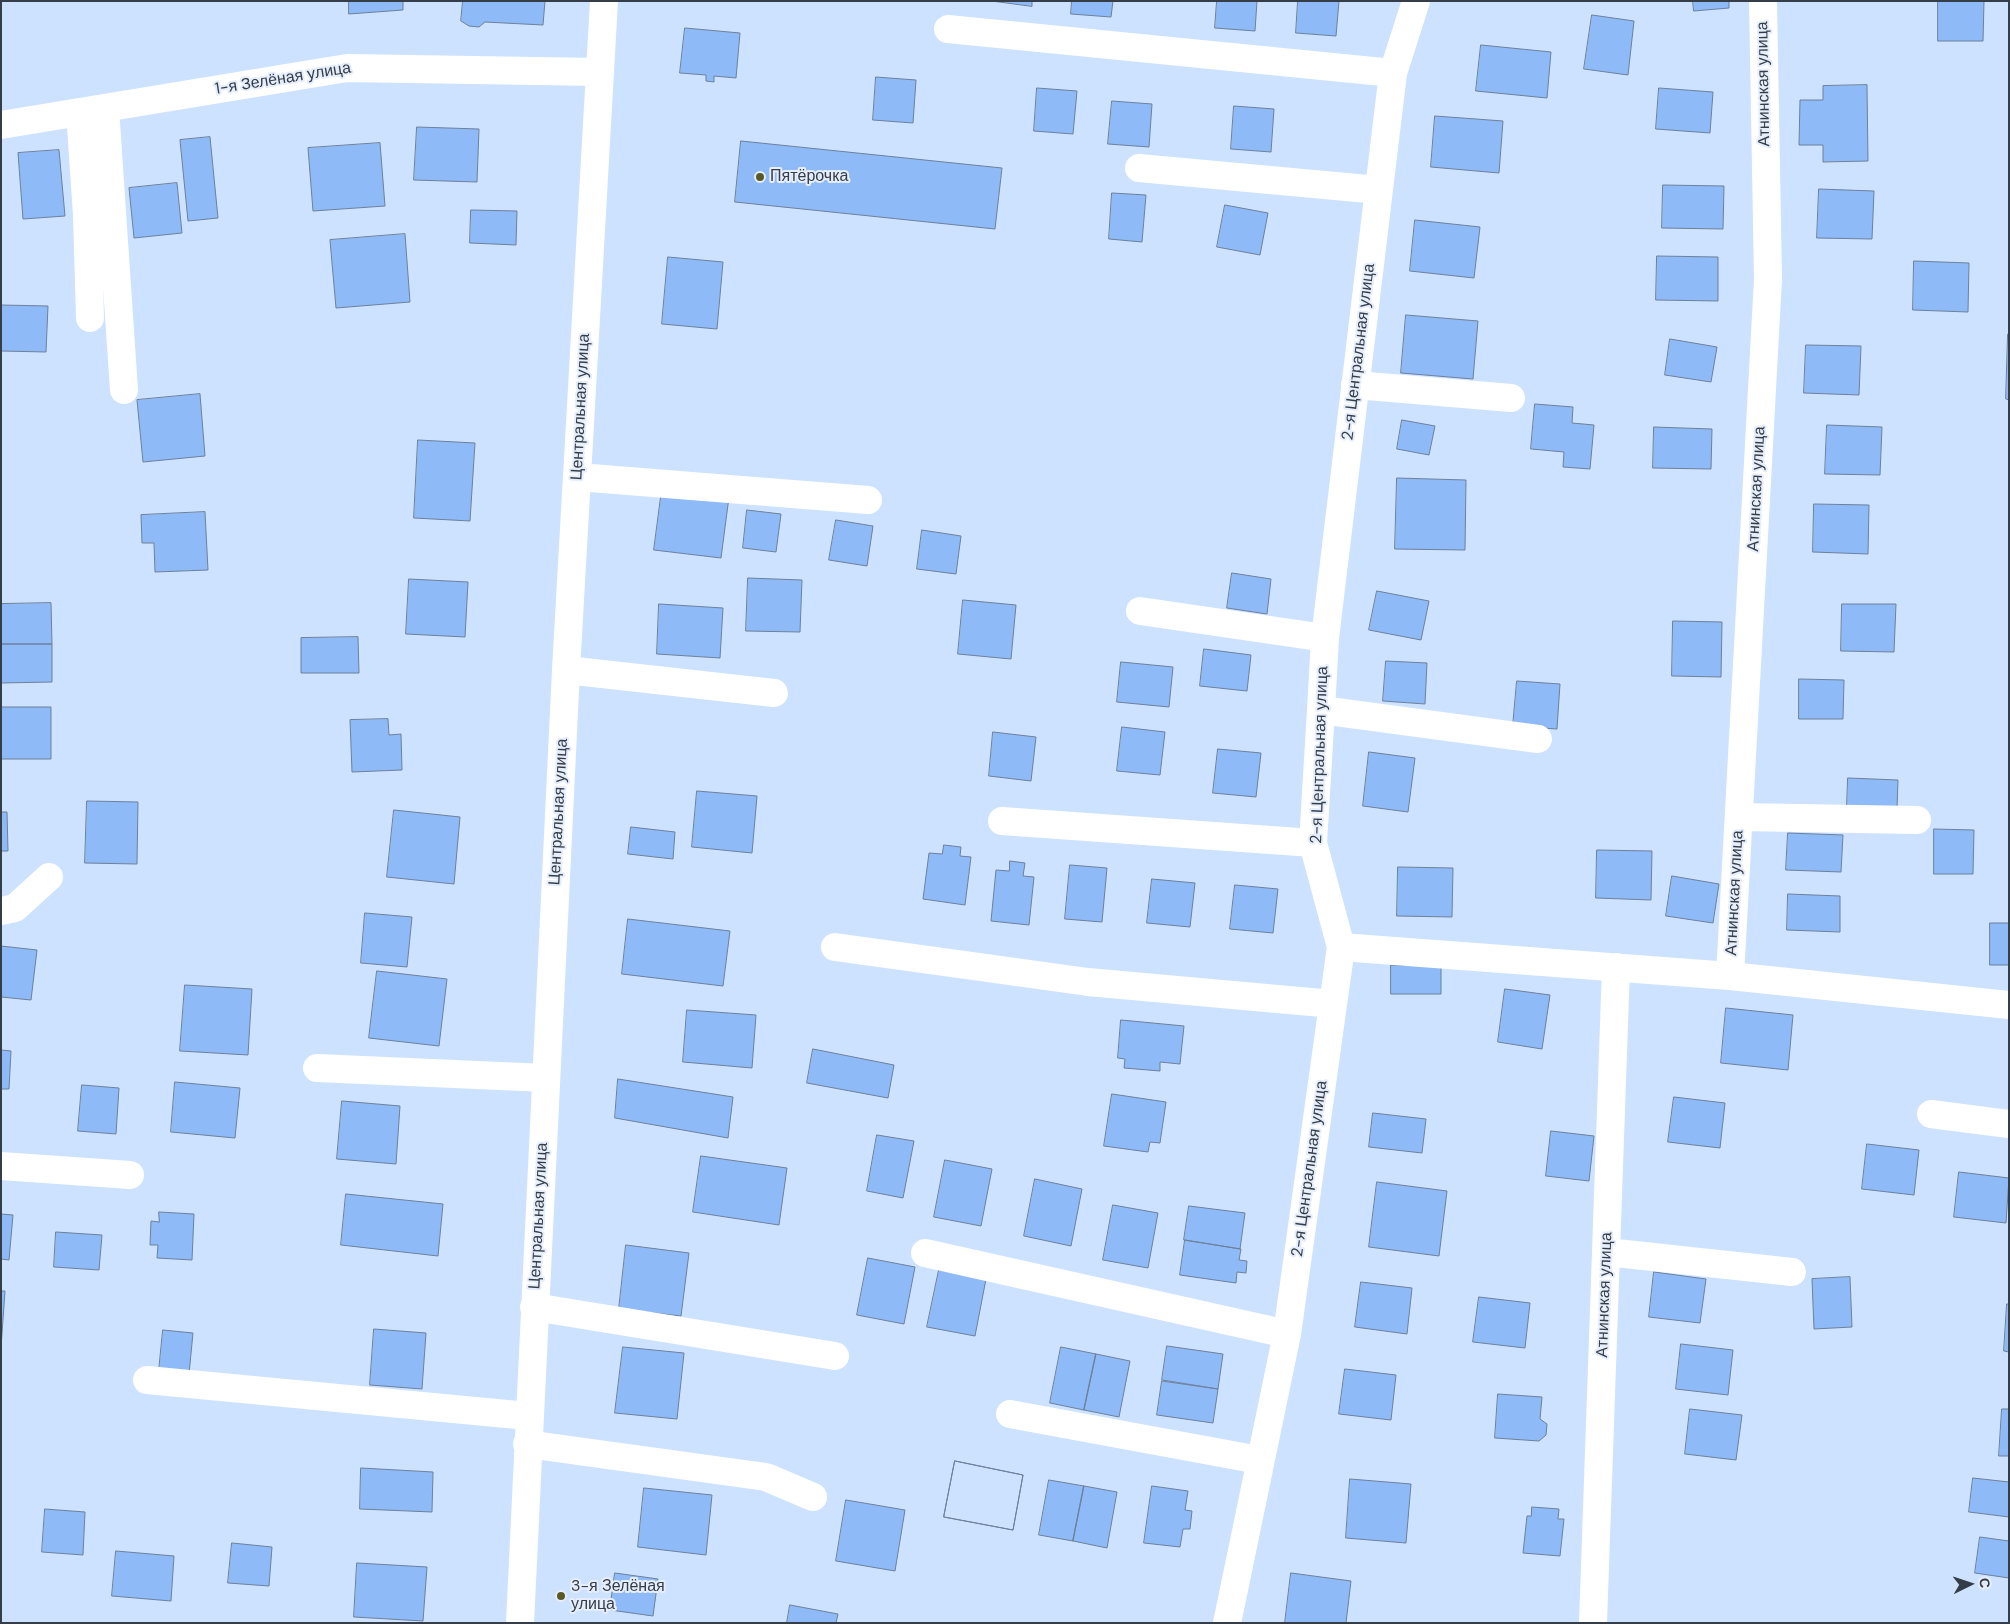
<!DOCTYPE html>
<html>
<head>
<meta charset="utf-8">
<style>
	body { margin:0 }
	#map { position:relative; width:2010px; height:1624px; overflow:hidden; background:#cde2ff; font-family:"DM Sans",sans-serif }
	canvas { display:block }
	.frame { position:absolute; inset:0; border:2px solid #343d48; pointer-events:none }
	.north { position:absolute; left:1945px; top:1559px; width:50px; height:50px; -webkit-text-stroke:4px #e5eefa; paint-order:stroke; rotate:86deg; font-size:14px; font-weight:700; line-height:20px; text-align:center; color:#343d48 }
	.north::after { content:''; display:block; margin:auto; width:18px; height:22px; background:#343d48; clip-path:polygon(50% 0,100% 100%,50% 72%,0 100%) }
</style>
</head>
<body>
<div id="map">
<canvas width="2010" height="1624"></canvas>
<div class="frame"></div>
<div class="north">С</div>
</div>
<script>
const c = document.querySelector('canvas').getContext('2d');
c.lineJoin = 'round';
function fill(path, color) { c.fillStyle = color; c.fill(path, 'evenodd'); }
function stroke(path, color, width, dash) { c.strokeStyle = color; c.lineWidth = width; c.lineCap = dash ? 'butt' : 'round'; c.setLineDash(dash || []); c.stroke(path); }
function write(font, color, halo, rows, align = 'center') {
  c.font = font + ' "DM Sans",sans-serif'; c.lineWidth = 4; c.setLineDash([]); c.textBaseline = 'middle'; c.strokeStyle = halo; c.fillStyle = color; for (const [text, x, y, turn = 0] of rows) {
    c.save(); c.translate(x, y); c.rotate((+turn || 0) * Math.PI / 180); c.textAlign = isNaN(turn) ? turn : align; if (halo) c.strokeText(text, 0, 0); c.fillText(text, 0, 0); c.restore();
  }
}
const building = new Path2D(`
	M 349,1 L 403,1 L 403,10 L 349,14 Z
	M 463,1 L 545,1 L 543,25 L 485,22 L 479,27 L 469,26 L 461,21 Z
	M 992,1 L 1032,1 L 1032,6 Z
	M 1072,1 L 1113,1 L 1111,17 L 1071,14 Z
	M 1217,1 L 1257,1 L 1255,31 L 1215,28 Z
	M 1298,1 L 1339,1 L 1336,36 L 1296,33 Z
	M 1693,1 L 1729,1 L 1729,8 L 1694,11 Z
	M 1938,1 L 1984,1 L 1983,41 L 1938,41 Z
	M 1592,15 L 1634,21 L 1628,75 L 1584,69 Z
	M 685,28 L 740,33 L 736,78 L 714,76 L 714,82 L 706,81 L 706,75 L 680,73 Z
	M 1481,45 L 1551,52 L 1547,98 L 1476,91 Z
	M 876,77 L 916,80 L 913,123 L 873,120 Z
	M 1867,85 L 1868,161 L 1823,162 L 1823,145 L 1799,145 L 1800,100 L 1823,100 L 1823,86 Z
	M 1037,88 L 1077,91 L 1073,134 L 1034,131 Z
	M 1659,88 L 1713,92 L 1710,133 L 1656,129 Z
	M 1112,101 L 1152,104 L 1149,147 L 1108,144 Z
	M 1234,106 L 1274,109 L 1271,152 L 1231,149 Z
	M 1435,116 L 1503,121 L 1499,173 L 1431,167 Z
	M 417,127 L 479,129 L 477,182 L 414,180 Z
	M 210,137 L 218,218 L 188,221 L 180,140 Z
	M 741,141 L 1002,168 L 995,229 L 735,202 Z
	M 380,143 L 385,206 L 313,211 L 308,148 Z
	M 59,150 L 65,216 L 23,219 L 18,153 Z
	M 177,183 L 182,233 L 134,238 L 129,188 Z
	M 1663,185 L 1724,186 L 1723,229 L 1662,228 Z
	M 1819,189 L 1874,191 L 1872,239 L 1817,238 Z
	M 1112,193 L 1146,195 L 1142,242 L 1109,239 Z
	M 1225,205 L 1268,213 L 1260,255 L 1217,247 Z
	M 471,210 L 517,211 L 516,245 L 470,243 Z
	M 1415,220 L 1480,227 L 1474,278 L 1410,271 Z
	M 405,234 L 410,302 L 336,308 L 330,240 Z
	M 1657,256 L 1718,257 L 1718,301 L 1656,300 Z
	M 668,257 L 723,262 L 717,329 L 662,324 Z
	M 1914,261 L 1969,263 L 1968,312 L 1913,310 Z
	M 1,305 L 48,306 L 46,352 L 1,351 Z
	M 1406,315 L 1478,321 L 1473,379 L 1401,373 Z
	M 2008,334 L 2009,334 L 2009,400 L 2006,399 Z
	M 1670,339 L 1717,347 L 1711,382 L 1665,375 Z
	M 1806,345 L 1861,346 L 1859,395 L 1804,393 Z
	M 200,394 L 205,456 L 143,462 L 137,400 Z
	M 1535,404 L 1573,407 L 1572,423 L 1594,425 L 1590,469 L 1563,467 L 1564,452 L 1531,449 Z
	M 1402,420 L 1435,426 L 1429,455 L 1397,449 Z
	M 1827,425 L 1882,427 L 1880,475 L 1825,474 Z
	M 1654,427 L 1712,429 L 1711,469 L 1653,468 Z
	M 418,440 L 475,443 L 470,521 L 414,518 Z
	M 1397,478 L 1466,480 L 1465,550 L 1395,549 Z
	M 662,489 L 729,497 L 721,558 L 654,550 Z
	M 1814,504 L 1869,505 L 1868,554 L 1813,552 Z
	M 747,510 L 781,514 L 776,552 L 743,548 Z
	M 205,512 L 208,570 L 155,572 L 154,543 L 142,543 L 141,515 Z
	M 836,520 L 873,526 L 867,566 L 829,560 Z
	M 922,530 L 961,536 L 956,574 L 917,569 Z
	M 1232,573 L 1271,579 L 1267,614 L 1227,608 Z
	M 748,578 L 802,580 L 800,632 L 746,631 Z
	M 409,579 L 468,582 L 465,637 L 406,634 Z
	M 1377,591 L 1429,601 L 1421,640 L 1369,630 Z
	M 963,600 L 1016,605 L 1011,659 L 958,654 Z
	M 51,603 L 52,644 L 1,644 L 1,604 Z
	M 659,604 L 723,608 L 720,658 L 657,654 Z
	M 1842,604 L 1896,604 L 1894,652 L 1841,651 Z
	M 1673,621 L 1722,622 L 1721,677 L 1672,676 Z
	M 358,637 L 359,673 L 301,673 L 301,638 Z
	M 1,644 L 52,644 L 52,682 L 1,683 Z
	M 1204,649 L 1251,655 L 1247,691 L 1200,686 Z
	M 1386,661 L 1427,663 L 1425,704 L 1383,701 Z
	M 1121,662 L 1173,667 L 1169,707 L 1117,702 Z
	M 1799,679 L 1844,680 L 1843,719 L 1799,719 Z
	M 1517,681 L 1560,684 L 1557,729 L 1513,726 Z
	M 1,707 L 51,707 L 51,759 L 1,759 Z
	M 388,719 L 389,735 L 401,734 L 402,770 L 352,772 L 350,720 Z
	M 1122,727 L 1165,732 L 1160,775 L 1117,771 Z
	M 993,732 L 1036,737 L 1031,781 L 989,776 Z
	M 1218,749 L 1261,753 L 1256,797 L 1213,793 Z
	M 1369,752 L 1415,758 L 1408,812 L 1363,806 Z
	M 1848,778 L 1898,780 L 1897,809 L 1847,806 Z
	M 697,791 L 757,796 L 752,853 L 692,847 Z
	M 87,801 L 138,802 L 137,864 L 85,863 Z
	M 394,810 L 460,817 L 454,884 L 387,877 Z
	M 1,812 L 7,812 L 8,851 L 1,851 Z
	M 631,827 L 675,832 L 673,859 L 628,854 Z
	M 1934,829 L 1974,830 L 1973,874 L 1934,874 Z
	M 1788,833 L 1843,835 L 1841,872 L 1786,870 Z
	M 944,845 L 961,847 L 960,856 L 971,857 L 965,905 L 923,899 L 929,853 L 942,854 Z
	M 1597,850 L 1652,851 L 1651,900 L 1596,898 Z
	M 1010,861 L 1025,863 L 1023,876 L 1034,877 L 1029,925 L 991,921 L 996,870 L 1009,871 Z
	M 1070,865 L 1107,868 L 1102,922 L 1065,919 Z
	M 1398,867 L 1453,868 L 1452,917 L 1397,916 Z
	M 1672,876 L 1719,884 L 1713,923 L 1666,916 Z
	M 1152,879 L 1195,883 L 1190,927 L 1147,923 Z
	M 1235,885 L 1278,889 L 1273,933 L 1230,929 Z
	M 1788,894 L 1840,896 L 1840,932 L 1787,930 Z
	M 365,913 L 412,917 L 407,967 L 361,963 Z
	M 628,919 L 730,931 L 723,986 L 622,974 Z
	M 1990,923 L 2009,923 L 2009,965 L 1990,965 Z
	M 1,946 L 37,950 L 31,1000 L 1,997 Z
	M 1391,965 L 1441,966 L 1441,994 L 1391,994 Z
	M 377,971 L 447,979 L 439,1046 L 369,1038 Z
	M 185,985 L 252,989 L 248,1055 L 180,1051 Z
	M 1505,989 L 1550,995 L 1542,1049 L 1498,1042 Z
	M 1726,1008 L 1793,1015 L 1788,1070 L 1721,1063 Z
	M 687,1010 L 756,1015 L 752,1068 L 683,1062 Z
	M 1121,1020 L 1184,1026 L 1180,1064 L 1160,1062 L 1160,1071 L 1124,1068 L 1125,1059 L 1118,1058 Z
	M 813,1049 L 894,1065 L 888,1098 L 807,1083 Z
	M 1,1050 L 11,1051 L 9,1089 L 1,1089 Z
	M 618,1079 L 733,1097 L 728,1138 L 615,1118 Z
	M 175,1082 L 240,1088 L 235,1138 L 171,1132 Z
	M 82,1085 L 119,1088 L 116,1134 L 78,1131 Z
	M 1112,1094 L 1166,1102 L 1160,1143 L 1150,1142 L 1148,1152 L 1104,1146 Z
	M 1674,1097 L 1725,1103 L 1720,1148 L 1668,1142 Z
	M 342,1101 L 400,1106 L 396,1164 L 337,1159 Z
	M 1373,1113 L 1426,1119 L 1422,1153 L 1369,1147 Z
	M 1551,1131 L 1594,1136 L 1589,1181 L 1546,1176 Z
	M 877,1135 L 914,1141 L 903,1198 L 867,1191 Z
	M 1867,1144 L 1919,1150 L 1914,1195 L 1862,1189 Z
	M 701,1156 L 787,1168 L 779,1225 L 693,1212 Z
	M 945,1160 L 992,1169 L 981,1226 L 934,1217 Z
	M 1959,1172 L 2009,1178 L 2006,1223 L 1954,1217 Z
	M 1035,1179 L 1082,1189 L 1071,1246 L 1024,1236 Z
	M 1377,1182 L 1447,1191 L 1439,1256 L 1369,1247 Z
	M 346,1194 L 443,1204 L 438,1256 L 341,1245 Z
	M 1113,1205 L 1158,1213 L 1148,1268 L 1103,1260 Z
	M 1189,1206 L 1245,1213 L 1240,1249 L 1184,1240 Z
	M 159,1212 L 194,1214 L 192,1260 L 157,1258 L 158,1245 L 150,1245 L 151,1221 L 159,1222 Z
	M 1,1214 L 13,1215 L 9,1260 L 1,1259 Z
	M 56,1232 L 102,1235 L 99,1270 L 54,1267 Z
	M 1185,1240 L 1241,1249 L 1239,1260 L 1247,1261 L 1246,1273 L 1237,1272 L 1236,1283 L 1180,1275 Z
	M 626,1245 L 689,1253 L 681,1316 L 619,1309 Z
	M 868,1258 L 915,1267 L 904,1324 L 857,1315 Z
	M 939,1270 L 986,1279 L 975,1336 L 927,1327 Z
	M 1654,1272 L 1706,1279 L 1700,1323 L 1649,1317 Z
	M 1850,1277 L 1852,1327 L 1814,1329 L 1812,1279 Z
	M 1361,1282 L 1412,1288 L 1407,1334 L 1355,1327 Z
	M 1,1291 L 5,1291 L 1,1348 Z
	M 1479,1297 L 1530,1303 L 1525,1348 L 1473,1342 Z
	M 2007,1304 L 2009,1304 L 2009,1352 L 2004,1351 Z
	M 374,1329 L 426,1333 L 422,1389 L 370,1385 Z
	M 163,1330 L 193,1333 L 189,1374 L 159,1371 Z
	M 1681,1344 L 1733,1350 L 1728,1395 L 1676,1389 Z
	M 1167,1346 L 1223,1354 L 1218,1389 L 1162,1380 Z
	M 623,1347 L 684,1353 L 677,1419 L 615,1413 Z
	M 1061,1347 L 1096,1354 L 1084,1410 L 1050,1403 Z
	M 1096,1354 L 1130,1361 L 1119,1417 L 1084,1410 Z
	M 1345,1369 L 1396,1375 L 1391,1420 L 1339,1414 Z
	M 1162,1381 L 1218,1389 L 1213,1423 L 1157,1415 Z
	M 1498,1394 L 1542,1397 L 1540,1419 L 1547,1424 L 1546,1435 L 1539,1441 L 1495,1438 Z
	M 1690,1409 L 1742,1415 L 1736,1460 L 1685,1454 Z
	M 2002,1409 L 2009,1409 L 2009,1456 L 1999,1456 Z
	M 955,1461 L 1023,1475 L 1013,1530 L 944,1517 Z
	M 955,1461 L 1023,1475 L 1013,1530 L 944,1517 Z
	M 361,1468 L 433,1472 L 432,1512 L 360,1509 Z
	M 1973,1478 L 2009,1482 L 2009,1517 L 1969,1512 Z
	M 1350,1479 L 1411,1484 L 1406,1543 L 1346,1538 Z
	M 1049,1480 L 1084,1486 L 1073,1541 L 1039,1535 Z
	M 1084,1486 L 1117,1492 L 1107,1548 L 1073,1541 Z
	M 1152,1486 L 1188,1491 L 1185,1510 L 1192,1511 L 1190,1529 L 1183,1529 L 1180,1547 L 1144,1543 Z
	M 644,1488 L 712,1495 L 706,1555 L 638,1547 Z
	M 846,1500 L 905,1510 L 895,1571 L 836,1561 Z
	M 1532,1507 L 1559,1509 L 1558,1519 L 1564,1519 L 1560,1556 L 1523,1553 L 1527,1516 L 1531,1516 Z
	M 45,1509 L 85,1512 L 83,1555 L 42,1552 Z
	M 1980,1537 L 2009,1541 L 2009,1578 L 1975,1573 Z
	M 232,1543 L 272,1547 L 269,1586 L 228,1583 Z
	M 116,1551 L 174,1556 L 171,1601 L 112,1596 Z
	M 357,1563 L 427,1567 L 423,1621 L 354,1617 Z
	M 615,1573 L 658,1579 L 653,1616 L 610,1610 Z
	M 1291,1573 L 1351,1581 L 1346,1623 L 1285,1623 Z
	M 790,1605 L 838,1614 L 836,1623 L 787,1623 Z`);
const minor = new Path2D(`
	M 948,29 L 1393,73
	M 105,108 L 124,390
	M 80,112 L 87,215 L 90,318
	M 1,125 L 347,68 L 599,72
	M 1139,168 L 1379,190
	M 1355,385 L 1511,398
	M 578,477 L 868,500
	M 1140,611 L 1325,638
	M 566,670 L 774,693
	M 1321,710 L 1538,739
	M 1739,817 L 1917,820
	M 1002,821 L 1313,843
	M 1,911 L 15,908 L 49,877
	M 835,947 L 1088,982 L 1333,1004
	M 1341,947 L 1730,976 L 2009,1005
	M 1730,976 L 1768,279 L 1763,1
	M 317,1068 L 546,1078
	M 1931,1114 L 2009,1124
	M 1,1166 L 130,1175
	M 1607,1252 L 1792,1272
	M 925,1253 L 1287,1334
	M 534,1307 L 835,1356
	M 147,1380 L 528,1416
	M 1010,1414 L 1259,1460
	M 527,1444 L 766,1477 L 813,1497
	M 520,1623 L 566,670 L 604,1
	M 1227,1623 L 1287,1334 L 1341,947 L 1313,843 L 1321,710 L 1325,638 L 1393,73 L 1416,1
	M 1593,1623 L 1616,967`);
const markers = [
	[760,177,5,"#5a5926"],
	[561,1596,5,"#5a5926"]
];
const streetNames = [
	["1-я Зелёная улица",283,79,-9],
	["Атнинская улица",1764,84,-91],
	["2-я Центральная улица",1359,352,-83],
	["Центральная улица",581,407,-87],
	["Атнинская улица",1757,489,-87],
	["2-я Центральная улица",1320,755,-88],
	["Центральная улица",559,812,-87],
	["Атнинская улица",1735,893,-87],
	["2-я Центральная улица",1310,1169,-82],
	["Центральная улица",539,1216,-87],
	["Атнинская улица",1605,1295,-88]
];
const poiNames = [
	["Пятёрочка",770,177],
	["3-я Зелёная",571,1587],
	["улица",571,1605]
];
fill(building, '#8ebaf7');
stroke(building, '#6d809a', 1);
stroke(minor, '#fff', 28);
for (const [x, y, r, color] of markers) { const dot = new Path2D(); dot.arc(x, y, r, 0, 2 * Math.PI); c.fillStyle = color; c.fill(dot); stroke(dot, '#e5eefa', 2); }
write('16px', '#343d48', '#e5eefa', streetNames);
write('16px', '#343d48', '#e5eefa', poiNames, 'left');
</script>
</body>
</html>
